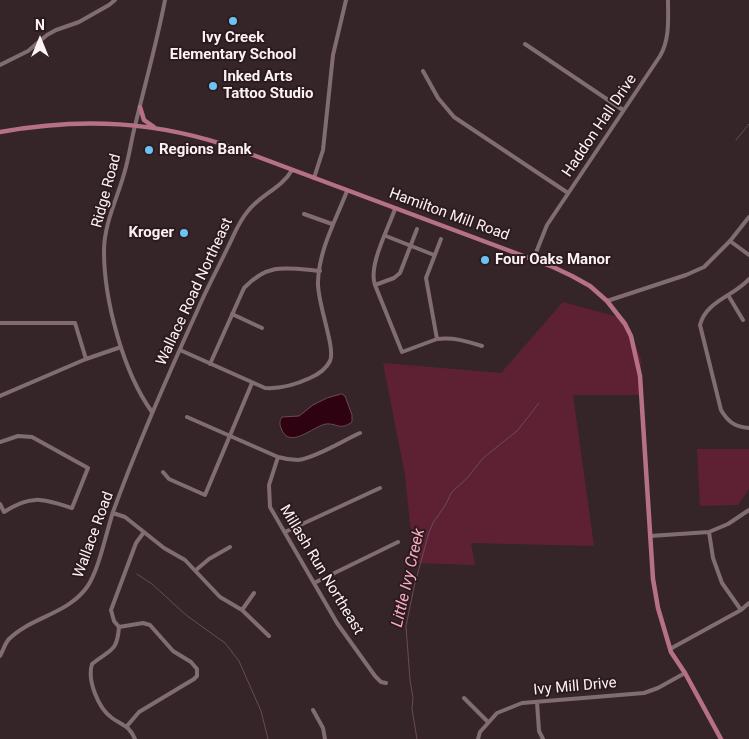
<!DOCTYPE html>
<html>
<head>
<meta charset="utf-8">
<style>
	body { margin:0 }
	#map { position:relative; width:749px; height:739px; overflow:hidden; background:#352529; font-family:Roboto,sans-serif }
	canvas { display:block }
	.north { position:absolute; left:15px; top:15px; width:50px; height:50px; -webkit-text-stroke:4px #2b1b1f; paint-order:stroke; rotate:0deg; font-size:14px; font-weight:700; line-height:20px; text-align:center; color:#fcf1f3 }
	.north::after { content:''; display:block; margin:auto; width:18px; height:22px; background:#fcf1f3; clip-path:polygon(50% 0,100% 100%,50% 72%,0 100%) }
</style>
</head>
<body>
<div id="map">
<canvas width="749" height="739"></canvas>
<div class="north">N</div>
</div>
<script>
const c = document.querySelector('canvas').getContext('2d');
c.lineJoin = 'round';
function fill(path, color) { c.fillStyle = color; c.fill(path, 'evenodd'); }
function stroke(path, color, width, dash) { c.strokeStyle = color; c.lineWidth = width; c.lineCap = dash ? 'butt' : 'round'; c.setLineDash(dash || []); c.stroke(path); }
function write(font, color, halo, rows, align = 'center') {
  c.font = font + ' Roboto,sans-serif'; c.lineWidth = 4; c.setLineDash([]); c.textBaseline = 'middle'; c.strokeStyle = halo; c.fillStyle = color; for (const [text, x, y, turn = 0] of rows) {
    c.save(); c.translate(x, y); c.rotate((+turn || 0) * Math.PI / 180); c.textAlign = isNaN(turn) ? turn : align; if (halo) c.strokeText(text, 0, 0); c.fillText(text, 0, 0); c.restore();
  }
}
const green = new Path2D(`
	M 563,302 L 625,319 L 641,359 L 641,395 L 573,395 L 594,546 L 471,543 L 475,565 L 414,563 L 405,475 L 383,363 L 501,373 Z
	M 697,449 L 749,449 L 749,489 L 738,505 L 700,506 Z`);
const water = new Path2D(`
	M 342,394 L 345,396 L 352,415 L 352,422 C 340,431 337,423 326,424 C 313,426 289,451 281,428 C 279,423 280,420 282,417 L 299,416 L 313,405 L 327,398 Z`);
const stream = new Path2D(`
	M 736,140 L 749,124
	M 137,574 L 152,584 L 186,615 L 225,643 L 239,661 L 261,711 L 268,739
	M 417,739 L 412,709 L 413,698 L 410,680 L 406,626 L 414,587 L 429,532 L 433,523 L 446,504 L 451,493 L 468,477 L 483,458 L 517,431 L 539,403`);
const minor = new Path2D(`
	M 525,44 L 623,110
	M 0,65 L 28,51 L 47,35 L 56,30 L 79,22 L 109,5 L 115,0
	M 423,71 L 438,98 L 454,117 L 568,193
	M 314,178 L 323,150 L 333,55 L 346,0
	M 395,209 C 388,229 368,266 375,285 L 402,352 L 437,339 C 453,337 466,341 482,346
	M 304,214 L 332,224
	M 386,236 L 434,255
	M 730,241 L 749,255
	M 533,260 L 547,225 L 660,56 C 670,39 668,19 668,0
	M 749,279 C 734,296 706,301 700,325 L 721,410 C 728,422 735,427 749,428
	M 375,285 L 394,278 L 400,273 L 417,229
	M 728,295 L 743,320
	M 607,301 L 686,275 L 704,267 L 730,241 L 749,217
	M 232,314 L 262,328
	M 0,323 L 75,323 L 86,359
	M 437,339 L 426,278 L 441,239
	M 180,350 L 265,388 C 281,389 295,385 310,378 C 317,375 326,369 330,361 C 336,348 317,303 318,282 C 319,249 336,220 347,191
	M 210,364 L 244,288 C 269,262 287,268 320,271
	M 0,396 L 86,359 L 121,347
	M 152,412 C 123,372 104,300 104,251 C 104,224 117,199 124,174 C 129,158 131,141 135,126 C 145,84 157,42 165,0
	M 187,417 L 278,457 C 285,459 291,460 298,460 C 315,458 344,440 360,433
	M 0,442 L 18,436 L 32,437 L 88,468 L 72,508 C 43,499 31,494 4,512 L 0,504
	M 278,457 L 269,485 L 270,507 L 337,623 L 375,676 L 381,682 L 386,683
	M 163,472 L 169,479 L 205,495 L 252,383
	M 113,513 L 125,517 L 164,548 L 185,560 L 220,597 L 242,610 L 269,636
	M 285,532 L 380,488
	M 709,532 L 713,558 L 722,583 L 741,610
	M 650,536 L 709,532 L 728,524 L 749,510
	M 196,570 L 209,559 L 230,547
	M 314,583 L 398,542
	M 242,610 L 254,593
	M 119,627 L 143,623 L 150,625 L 173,651 L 191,662 L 197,669 L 197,676 L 194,679 L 139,712 L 127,726
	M 670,649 L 741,610 L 749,603
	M 0,656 C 3,651 5,643 9,639 C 31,617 68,614 87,587 C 99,570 106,533 113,512 C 138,443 168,375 198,309 C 207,288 218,268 228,247 C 234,235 239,221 248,211 C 260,195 282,188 292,170
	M 464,698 L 488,722
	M 537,702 L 539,731 L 543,739
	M 313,710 L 323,728 L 325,739
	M 135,739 C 129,725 123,726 112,718 C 98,708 87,680 92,664 C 110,649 117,653 119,627 L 114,621 L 111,610 L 136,543 L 144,532
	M 478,739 L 480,732 L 497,713 L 522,703 L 644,693 L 658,688 L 685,673`);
const major = new Path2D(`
	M 140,107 L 144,120 L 154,127
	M 0,132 C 82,117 158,121 237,149 L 553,267 L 572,276 L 590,286 L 607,301 L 625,324 L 631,336 L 640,376 L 653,579 L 658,608 L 671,652 L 685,673 L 721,739`);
const markers = [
	[233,21,5,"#6bc3f2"],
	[213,86,5,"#6bc3f2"],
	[149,150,5,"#6bc3f2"],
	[184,233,5,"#6bc3f2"],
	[485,260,5,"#6bc3f2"]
];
const poiNames = [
	["Ivy Creek",233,38,"center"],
	["Elementary School",233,55,"center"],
	["Inked Arts",223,77],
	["Tattoo Studio",223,94],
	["Regions Bank",159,150],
	["Kroger",174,233,"right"],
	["Four Oaks Manor",495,260]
];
const streetNames = [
	["Haddon Hall Drive",600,126,-56],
	["Ridge Road",107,191,-75],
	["Hamilton Mill Road",449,215,20],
	["Wallace Road Northeast",195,292,-65],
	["Wallace Road",94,535,-70],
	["Millash Run Northeast",321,570,59],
	["Ivy Mill Drive",575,687,-5]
];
const waterNames = [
	["Little Ivy Creek",409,578,-77]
];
fill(green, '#5e2134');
fill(water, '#2f0212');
stroke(water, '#6c4a56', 1);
stroke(stream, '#6c4a56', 1);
stroke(minor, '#816d71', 4);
stroke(major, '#b67284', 4.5);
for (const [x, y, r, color] of markers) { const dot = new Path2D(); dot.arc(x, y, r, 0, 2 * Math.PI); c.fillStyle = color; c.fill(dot); stroke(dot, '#2b1b1f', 2); }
write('bold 15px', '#fcf1f3', '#2b1b1f', poiNames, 'left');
write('15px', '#fcf1f3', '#2b1b1f', streetNames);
write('italic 16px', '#f9acbe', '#2b1b1f', waterNames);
</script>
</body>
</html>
